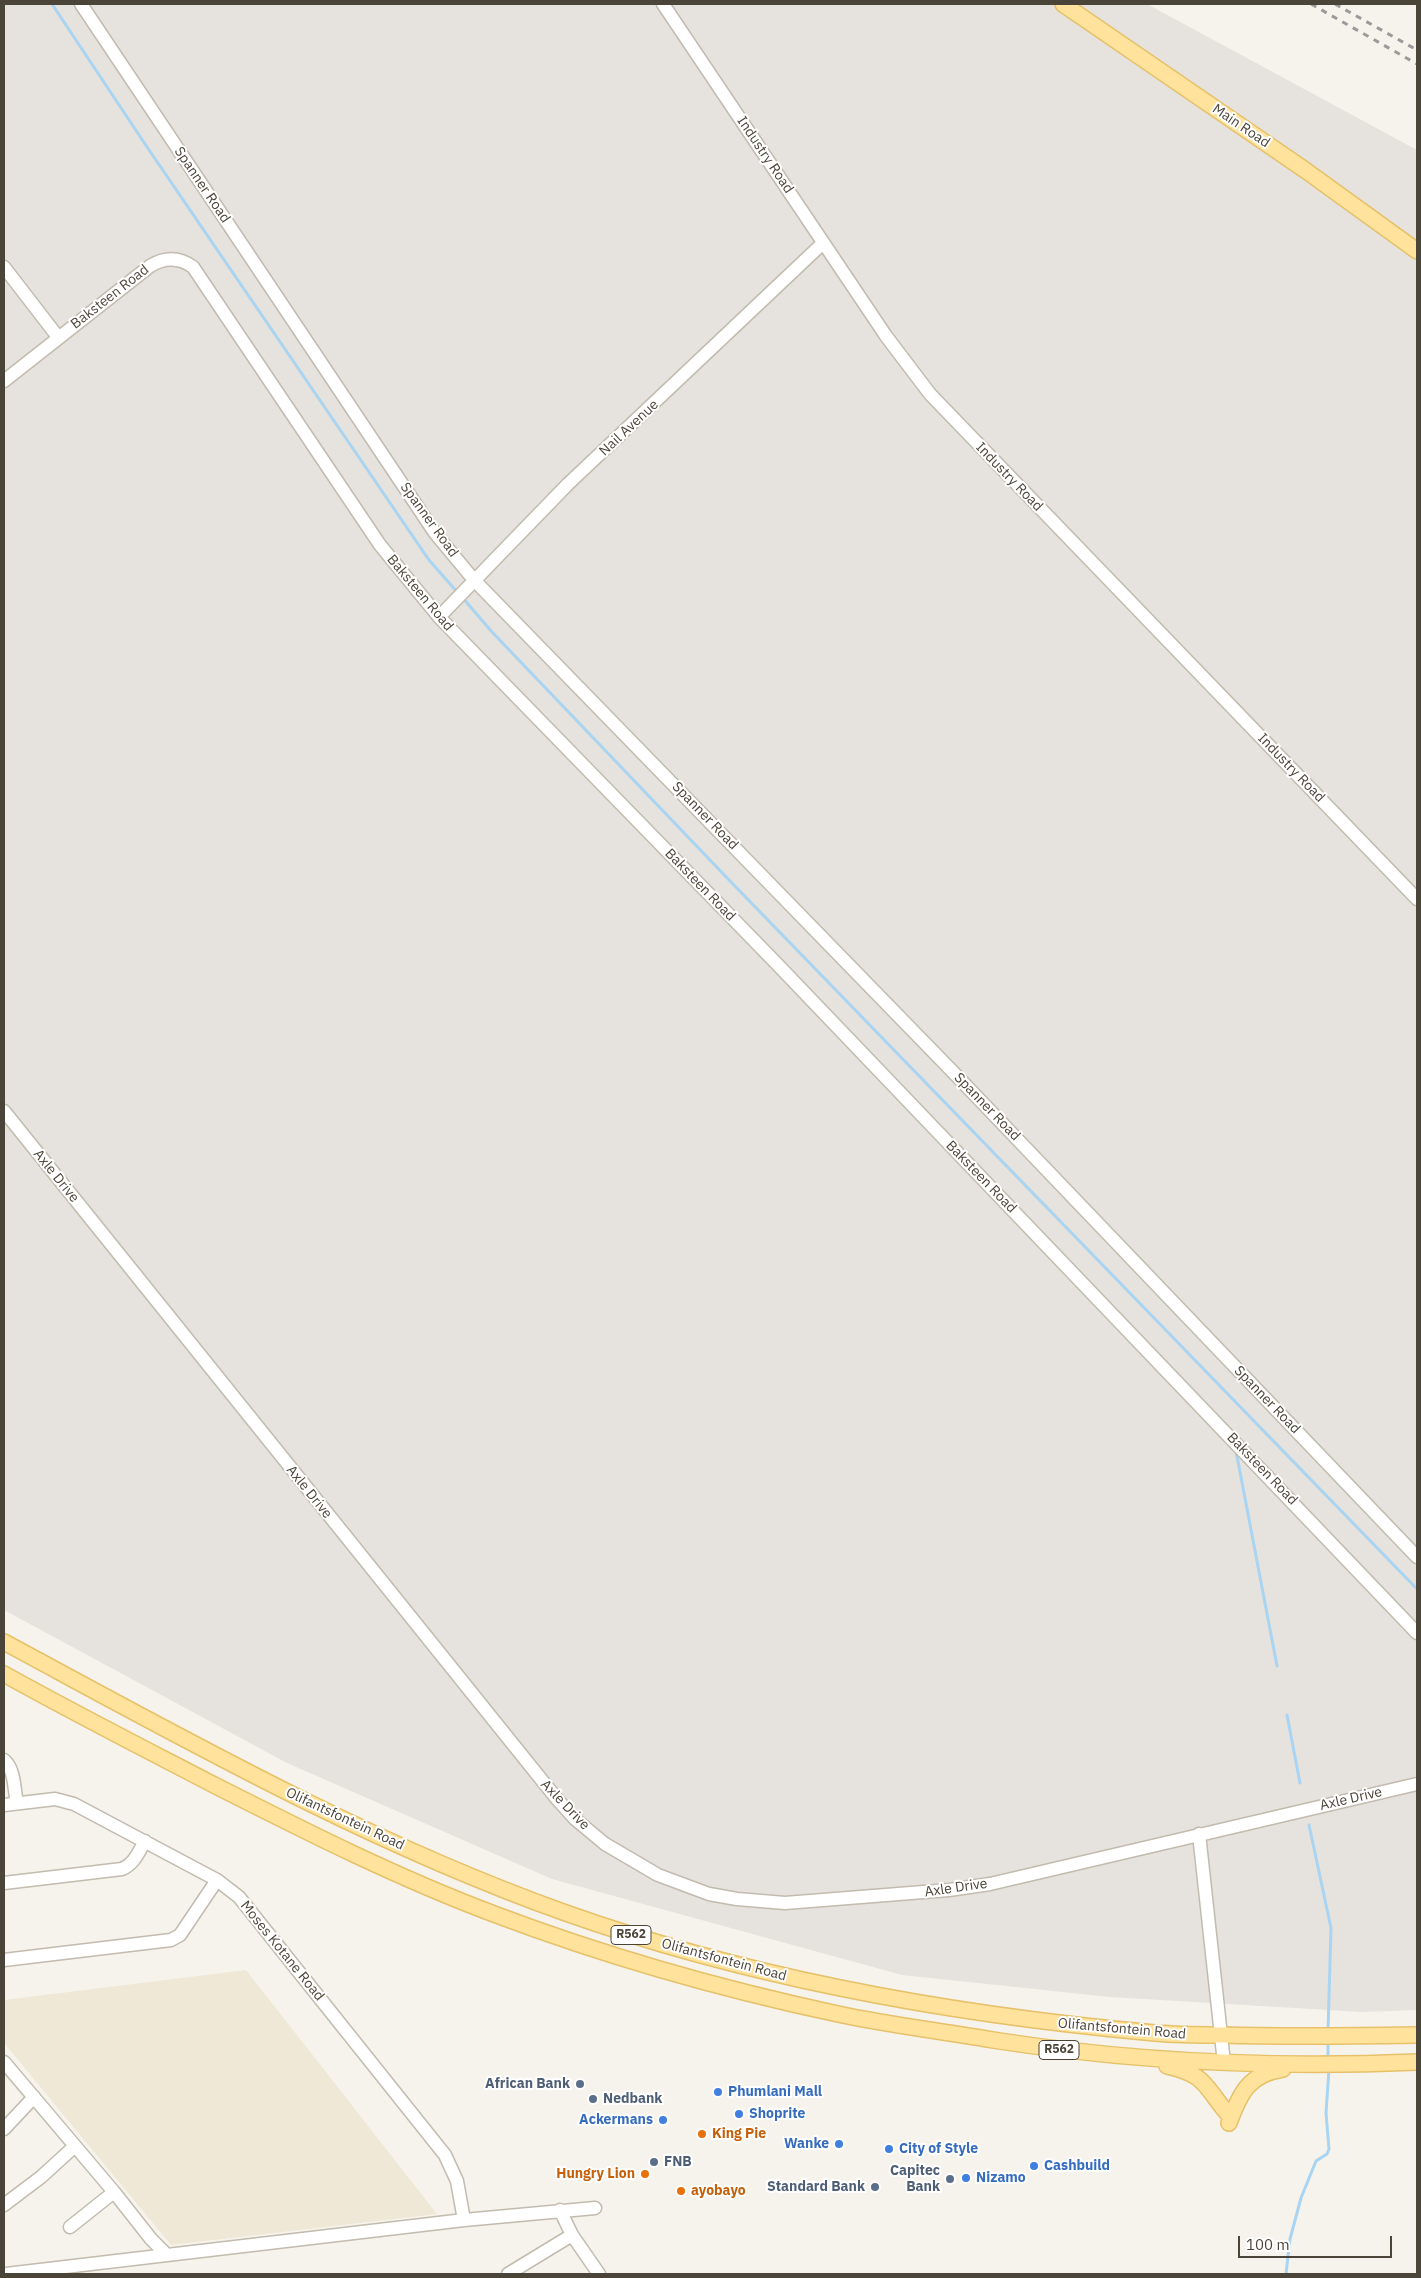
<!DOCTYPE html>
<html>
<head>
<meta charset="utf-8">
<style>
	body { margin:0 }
	#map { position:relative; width:1421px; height:2278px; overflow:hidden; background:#f6f3ec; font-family:"IBM Plex Sans",sans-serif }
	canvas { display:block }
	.frame { position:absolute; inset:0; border:5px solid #4b4439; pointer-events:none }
	.scale { position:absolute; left:1238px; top:2236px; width:154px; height:22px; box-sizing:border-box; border:2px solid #4b4439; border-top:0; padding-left:6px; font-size:15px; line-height:18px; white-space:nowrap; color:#4b4439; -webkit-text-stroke:4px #fff; paint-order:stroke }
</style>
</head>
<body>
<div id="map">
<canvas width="1421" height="2278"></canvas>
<div class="frame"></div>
<div class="scale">100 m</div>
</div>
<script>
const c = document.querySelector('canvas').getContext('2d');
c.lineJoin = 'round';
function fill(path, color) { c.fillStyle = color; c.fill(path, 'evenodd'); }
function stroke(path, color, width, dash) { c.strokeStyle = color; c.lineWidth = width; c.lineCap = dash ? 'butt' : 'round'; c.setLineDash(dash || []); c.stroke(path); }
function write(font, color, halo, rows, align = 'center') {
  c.font = font + ' "IBM Plex Sans",sans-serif'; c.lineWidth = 4; c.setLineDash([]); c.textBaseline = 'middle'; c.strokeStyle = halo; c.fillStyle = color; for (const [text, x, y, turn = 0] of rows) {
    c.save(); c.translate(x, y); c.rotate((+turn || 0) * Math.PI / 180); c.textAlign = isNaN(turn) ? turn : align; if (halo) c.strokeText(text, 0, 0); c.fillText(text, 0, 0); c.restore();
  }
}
const industrial = new Path2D(`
	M 4,4 L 1147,4 L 1417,150 L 1417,2010 L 1362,2012 L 1110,1997 L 902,1975 L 552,1879 L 287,1763 L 4,1610 Z`);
const education = new Path2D(`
	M 246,1970 L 437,2214 L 171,2245 L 4,2043 L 4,2000 Z`);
const stream = new Path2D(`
	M 52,4 L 147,147 L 429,560 L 458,593
	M 462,597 L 492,632 L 731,882 L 1417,1589
	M 1236,1451 L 1277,1666
	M 1287,1715 L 1300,1783
	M 1309,1825 L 1331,1928 L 1328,2031
	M 1328,2039 L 1328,2061
	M 1286,2274 L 1290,2239 L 1301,2198 L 1316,2161 L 1327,2154 L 1329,2149 L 1326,2113 L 1329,2069`);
const minor = new Path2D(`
	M 81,4 L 435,533 L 474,580 L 953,1072 L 1417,1557
	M 663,4 L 886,336 L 930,394 L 1417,899
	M 4,267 L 58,337
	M 4,381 L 150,266 C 165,257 179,257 193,267 L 380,545 L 439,617 L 777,964 L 1417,1633
	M 439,617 L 568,484 L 823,243
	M 4,1111 L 557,1799 L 575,1819 L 605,1844 L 658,1875 L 709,1894 L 737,1899 L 785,1903 L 949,1890 L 990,1884 L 1417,1784
	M 4,1760 C 15,1769 14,1790 17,1803
	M 4,1805 L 55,1799 L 74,1804 L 217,1880 L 239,1897 L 445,2155 L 457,2181 L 464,2220
	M 1199,1834 L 1224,2063
	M 4,1883 L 122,1869 C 134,1864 138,1853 145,1841
	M 4,1960 L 171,1940 L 180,1935 L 217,1880
	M 4,2062 L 114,2192 L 151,2239 L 167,2255
	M 4,2129 L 34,2097
	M 4,2205 L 41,2177 L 75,2146
	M 560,2210 L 572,2235 L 599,2274
	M 70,2227 L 114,2192
	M 6,2274 L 464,2220 L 595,2208
	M 508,2274 L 572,2235`);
const major = new Path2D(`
	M 1063,4 L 1305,170 L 1417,251
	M 4,1642 C 186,1740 367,1842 563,1912 C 754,1980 954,2015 1155,2033 C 1178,2035 1200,2035 1223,2035 C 1288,2037 1352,2036 1417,2035
	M 4,1674 C 74,1713 145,1749 216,1786 C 307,1832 398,1878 494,1914 C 605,1956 721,1989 838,2014 C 889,2025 941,2031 993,2040 C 1133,2062 1275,2068 1417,2062
	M 1167,2066 C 1207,2075 1204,2086 1228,2114
	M 1229,2123 C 1240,2093 1249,2074 1283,2069`);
const rail = new Path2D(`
	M 1311,4 L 1417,64
	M 1335,4 L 1417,50`);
const markers = [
	[580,2084,5,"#5c6f8a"],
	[718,2092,5,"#3f7fe0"],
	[593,2099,5,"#5c6f8a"],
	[739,2114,5,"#3f7fe0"],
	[663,2120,5,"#3f7fe0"],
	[702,2134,5,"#e8710a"],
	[839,2144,5,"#3f7fe0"],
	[889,2149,5,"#3f7fe0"],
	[654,2162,5,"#5c6f8a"],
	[1034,2166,5,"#3f7fe0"],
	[645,2174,5,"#e8710a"],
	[966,2178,5,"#3f7fe0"],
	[950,2179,5,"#5c6f8a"],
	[875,2187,5,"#5c6f8a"],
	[681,2191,5,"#e8710a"]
];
const shields = [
	[631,1935,40],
	[1059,2050,40]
];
const shieldNames = [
	["R562",631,1935],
	["R562",1059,2050]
];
const streetNames = [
	["Main Road",1241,126,34],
	["Industry Road",765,155,56],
	["Spanner Road",202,185,56],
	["Baksteen Road",110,297,-38],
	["Nail Avenue",629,428,-43],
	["Industry Road",1009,477,46],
	["Spanner Road",429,520,54],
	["Baksteen Road",420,593,50],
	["Industry Road",1291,768,46],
	["Spanner Road",705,816,46],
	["Baksteen Road",700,885,46],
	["Spanner Road",987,1107,46],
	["Axle Drive",56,1176,51],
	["Baksteen Road",981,1177,46],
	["Spanner Road",1267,1400,46],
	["Baksteen Road",1262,1469,46],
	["Axle Drive",309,1492,51],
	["Axle Drive",1351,1799,-13],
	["Axle Drive",565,1805,46],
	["Olifantsfontein Road",345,1819,25],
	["Axle Drive",956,1888,-8],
	["Moses Kotane Road",282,1951,51],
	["Olifantsfontein Road",724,1960,15],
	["Olifantsfontein Road",1122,2029,5]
];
const serviceNames = [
	["African Bank",570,2084],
	["Nedbank",603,2099,"left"],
	["FNB",664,2162,"left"],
	["Capitec",940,2171],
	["Bank",940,2187],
	["Standard Bank",865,2187]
];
const shopNames = [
	["Phumlani Mall",728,2092],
	["Shoprite",749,2114],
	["Ackermans",653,2120,"right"],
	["Wanke",829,2144,"right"],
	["City of Style",899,2149],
	["Cashbuild",1044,2166],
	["Nizamo",976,2178]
];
const foodNames = [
	["King Pie",712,2134],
	["Hungry Lion",635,2174,"right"],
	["ayobayo",691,2191]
];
fill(industrial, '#e6e2dd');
fill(education, '#efe8d6');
stroke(stream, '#a9d4f2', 3);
stroke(minor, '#c2bbae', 15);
stroke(major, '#e6c16a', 18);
stroke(minor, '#fff', 12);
stroke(major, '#ffe39c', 15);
stroke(rail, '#9a9a9a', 3, [6, 6]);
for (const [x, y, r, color] of markers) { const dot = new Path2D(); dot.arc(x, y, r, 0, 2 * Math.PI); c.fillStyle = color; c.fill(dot); stroke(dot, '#fff', 2); }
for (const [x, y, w] of shields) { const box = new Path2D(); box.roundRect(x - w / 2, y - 9.5, w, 19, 4); c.fillStyle = '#fff'; c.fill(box); stroke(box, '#4b4439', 1); }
write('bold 12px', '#4b4439', null, shieldNames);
write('14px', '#4b4439', '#fff', streetNames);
write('bold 14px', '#4e5e75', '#fff', serviceNames, 'right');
write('bold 14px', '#366cbe', '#fff', shopNames, 'left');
write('bold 14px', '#c56008', '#fff', foodNames, 'left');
</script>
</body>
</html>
